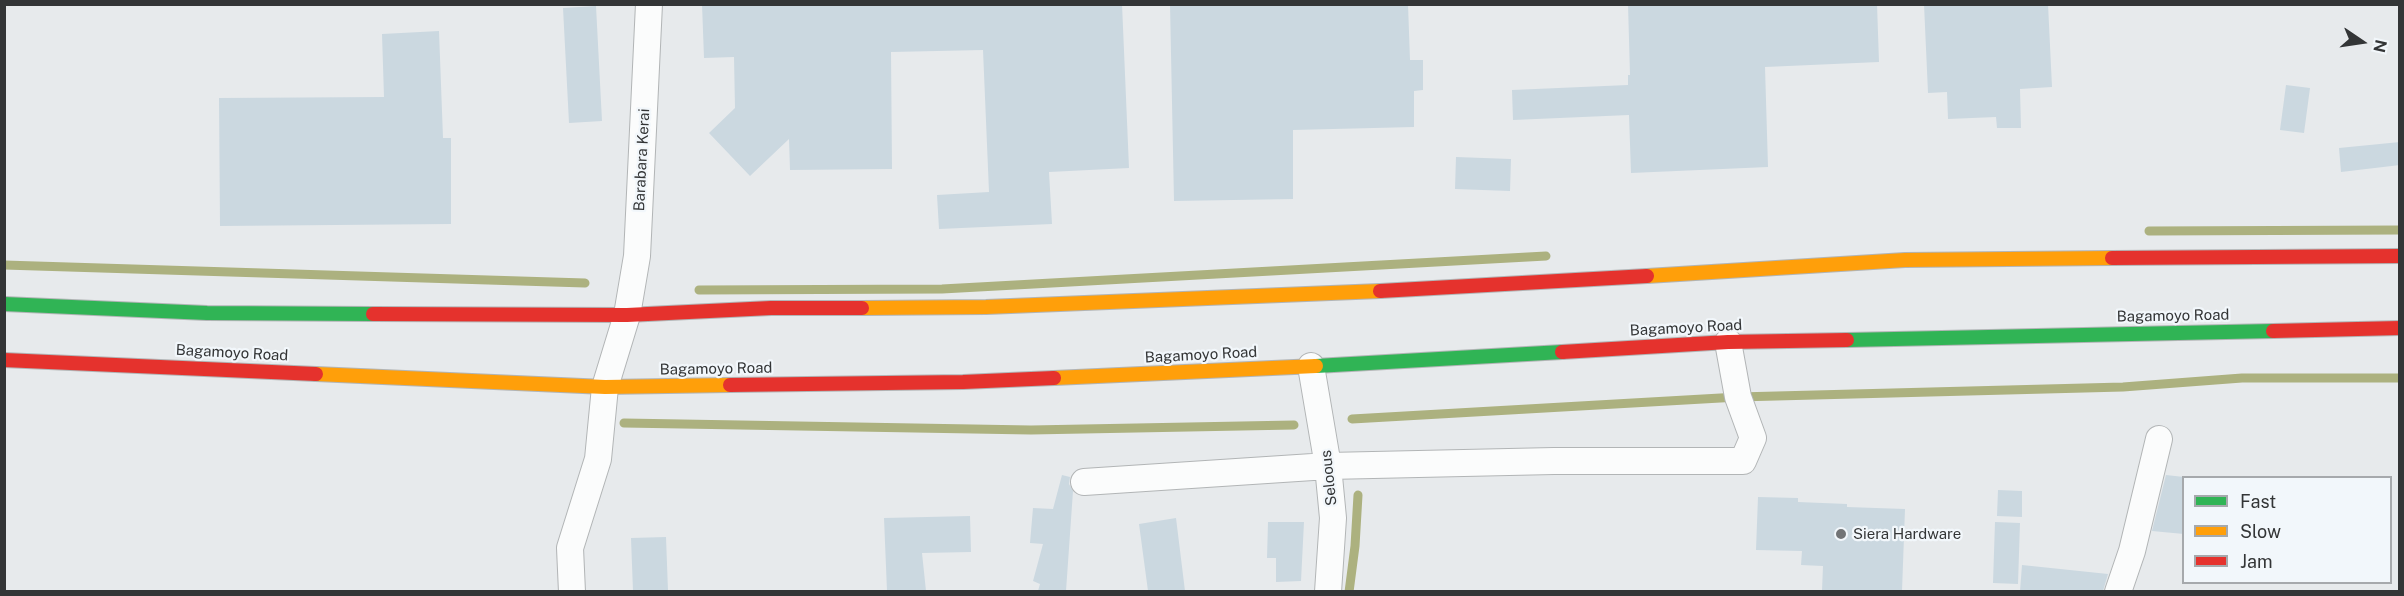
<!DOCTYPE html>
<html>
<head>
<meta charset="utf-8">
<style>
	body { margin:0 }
	#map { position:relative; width:2404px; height:596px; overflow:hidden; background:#e7eaec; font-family:"Public Sans",sans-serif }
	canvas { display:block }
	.frame { position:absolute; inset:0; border:6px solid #333536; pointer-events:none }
	.legend { position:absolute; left:2182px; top:476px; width:210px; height:108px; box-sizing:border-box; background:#f2f7fb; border:2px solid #a6a9ac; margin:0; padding:8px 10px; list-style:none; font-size:18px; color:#333536 }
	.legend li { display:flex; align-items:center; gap:12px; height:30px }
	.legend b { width:30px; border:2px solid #a6a9ac }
	.north { position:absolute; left:2332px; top:12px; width:60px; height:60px; -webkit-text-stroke:4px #f2f7fb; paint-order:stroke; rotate:103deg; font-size:16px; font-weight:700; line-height:24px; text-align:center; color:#333536 }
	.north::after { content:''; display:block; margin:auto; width:21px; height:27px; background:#333536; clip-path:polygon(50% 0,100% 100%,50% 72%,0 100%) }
</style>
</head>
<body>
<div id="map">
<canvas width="2404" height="596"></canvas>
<div class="frame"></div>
<ul class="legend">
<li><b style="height:8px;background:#30b455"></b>Fast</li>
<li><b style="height:8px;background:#ff9f0a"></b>Slow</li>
<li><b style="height:8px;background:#e5322d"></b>Jam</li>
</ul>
<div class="north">N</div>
</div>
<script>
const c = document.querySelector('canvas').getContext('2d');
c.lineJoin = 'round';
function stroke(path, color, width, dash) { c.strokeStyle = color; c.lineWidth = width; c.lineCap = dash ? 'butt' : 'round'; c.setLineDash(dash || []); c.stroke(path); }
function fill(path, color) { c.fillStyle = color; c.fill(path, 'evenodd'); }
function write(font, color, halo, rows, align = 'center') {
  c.font = font + ' "Public Sans",sans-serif'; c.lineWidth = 4.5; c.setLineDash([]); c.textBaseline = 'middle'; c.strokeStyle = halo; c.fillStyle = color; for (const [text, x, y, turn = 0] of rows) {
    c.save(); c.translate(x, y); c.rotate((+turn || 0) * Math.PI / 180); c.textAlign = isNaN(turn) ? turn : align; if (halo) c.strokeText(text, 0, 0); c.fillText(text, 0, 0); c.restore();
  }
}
const stream = new Path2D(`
	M 2149,231 L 2400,230
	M 4,265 L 585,283
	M 699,290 L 942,289 L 1546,256
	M 1352,419 L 1738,397 L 2123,387 L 2242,378 L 2400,378
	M 624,423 L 1031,430 L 1294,425
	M 1349,592 L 1355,546 L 1358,495`);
const building = new Path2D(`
	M 702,4 L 1122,4 L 1129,168 L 1049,172 L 1052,224 L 939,229 L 937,195 L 989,192 L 983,50 L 891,52 L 892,169 L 790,170 L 789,139 L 750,176 L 709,133 L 735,108 L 734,57 L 704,58 Z
	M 1170,4 L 1408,4 L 1410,60 L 1423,60 L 1423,90 L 1414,91 L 1414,127 L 1293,130 L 1293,199 L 1174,201 Z
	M 1628,4 L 1877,4 L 1879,62 L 1765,67 L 1768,167 L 1631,173 L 1629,115 L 1513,120 L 1512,90 L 1628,85 L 1628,75 L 1630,75 Z
	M 1924,4 L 2048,4 L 2052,87 L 2020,89 L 2021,128 L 1997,128 L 1996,117 L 1948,119 L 1947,92 L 1928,93 Z
	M 596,6 L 602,121 L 569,123 L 563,8 Z
	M 439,31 L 443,138 L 451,138 L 451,224 L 220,226 L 219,98 L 384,97 L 382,34 Z
	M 2286,85 L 2310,88 L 2304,133 L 2280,130 Z
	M 2400,142 L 2400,165 L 2341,172 L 2339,148 Z
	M 1456,157 L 1511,159 L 1510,191 L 1455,189 Z
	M 1062,475 L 1070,477 L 1069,484 L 1073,491 L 1066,591 L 1038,591 L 1040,584 L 1033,581 L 1043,544 L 1030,543 L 1033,508 L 1053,509 Z
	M 2166,475 L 2184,477 L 2184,534 L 2152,531 Z
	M 1998,490 L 2022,491 L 2022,517 L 1997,516 Z
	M 1758,497 L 1798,498 L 1798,502 L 1847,504 L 1847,507 L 1905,509 L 1902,591 L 1822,591 L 1823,566 L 1801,565 L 1802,551 L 1756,550 Z
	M 970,516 L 971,552 L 922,553 L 926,591 L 887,591 L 884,518 Z
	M 1176,518 L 1185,591 L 1148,591 L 1139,524 Z
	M 1268,522 L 1304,522 L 1301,581 L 1276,582 L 1276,558 L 1267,558 Z
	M 1995,522 L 2020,523 L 2018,584 L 1993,583 Z
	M 666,537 L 668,591 L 633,591 L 631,538 Z
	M 2022,565 L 2108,574 L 2103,591 L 2020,591 Z`);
const street = new Path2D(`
	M 1311,366 L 1328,466 L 1333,518 L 1328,592
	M 1084,482 L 1328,466 L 1554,461 L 1743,461 L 1753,438 L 1738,397 L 1728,342
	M 572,592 L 570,548 L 598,459 L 605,387 L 627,315 L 637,256 L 649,4
	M 2118,592 L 2132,551 L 2159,439`);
const fast = new Path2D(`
	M 4,304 L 207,313 L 373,314
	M 1847,340 L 2273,331
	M 1316,366 L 1562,352`);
const slow = new Path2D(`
	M 1647,276 L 1905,260 L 2112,258
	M 862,308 L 986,307 L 1380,291
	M 316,374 L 605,387 L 730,385
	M 1054,378 L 1316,366`);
const jam = new Path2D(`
	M 2112,258 L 2400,256
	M 1380,291 L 1647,276
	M 373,314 L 627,315 L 771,308 L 862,308
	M 2273,331 L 2400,328
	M 1562,352 L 1728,342 L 1847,340
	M 4,360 L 316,374
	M 730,385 L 963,382 L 1054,378`);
const markers = [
	[1841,534,6,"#727476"]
];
const streetNames = [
	["Barabara Kerai",642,160,-87],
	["Bagamoyo Road",2173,316,-1],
	["Bagamoyo Road",1686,328,-3],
	["Bagamoyo Road",232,353,3],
	["Bagamoyo Road",1201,355,-3],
	["Bagamoyo Road",716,369,-1],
	["Seloous",1329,478,-96]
];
const poiNames = [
	["Siera Hardware",1853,534]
];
stroke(stream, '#acb17f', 9);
fill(building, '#cbd8e0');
stroke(street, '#b2b5b6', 28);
stroke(fast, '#b2b5b6', 16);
stroke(slow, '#b2b5b6', 16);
stroke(jam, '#b2b5b6', 16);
stroke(street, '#fbfcfc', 26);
stroke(fast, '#30b455', 14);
stroke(slow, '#ff9f0a', 14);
stroke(jam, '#e5322d', 14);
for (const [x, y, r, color] of markers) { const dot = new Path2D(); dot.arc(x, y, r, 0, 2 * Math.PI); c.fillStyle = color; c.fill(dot); stroke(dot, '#f2f7fb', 2); }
write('15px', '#333536', '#f2f7fb', streetNames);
write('15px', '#333536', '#f2f7fb', poiNames, 'left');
</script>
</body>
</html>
